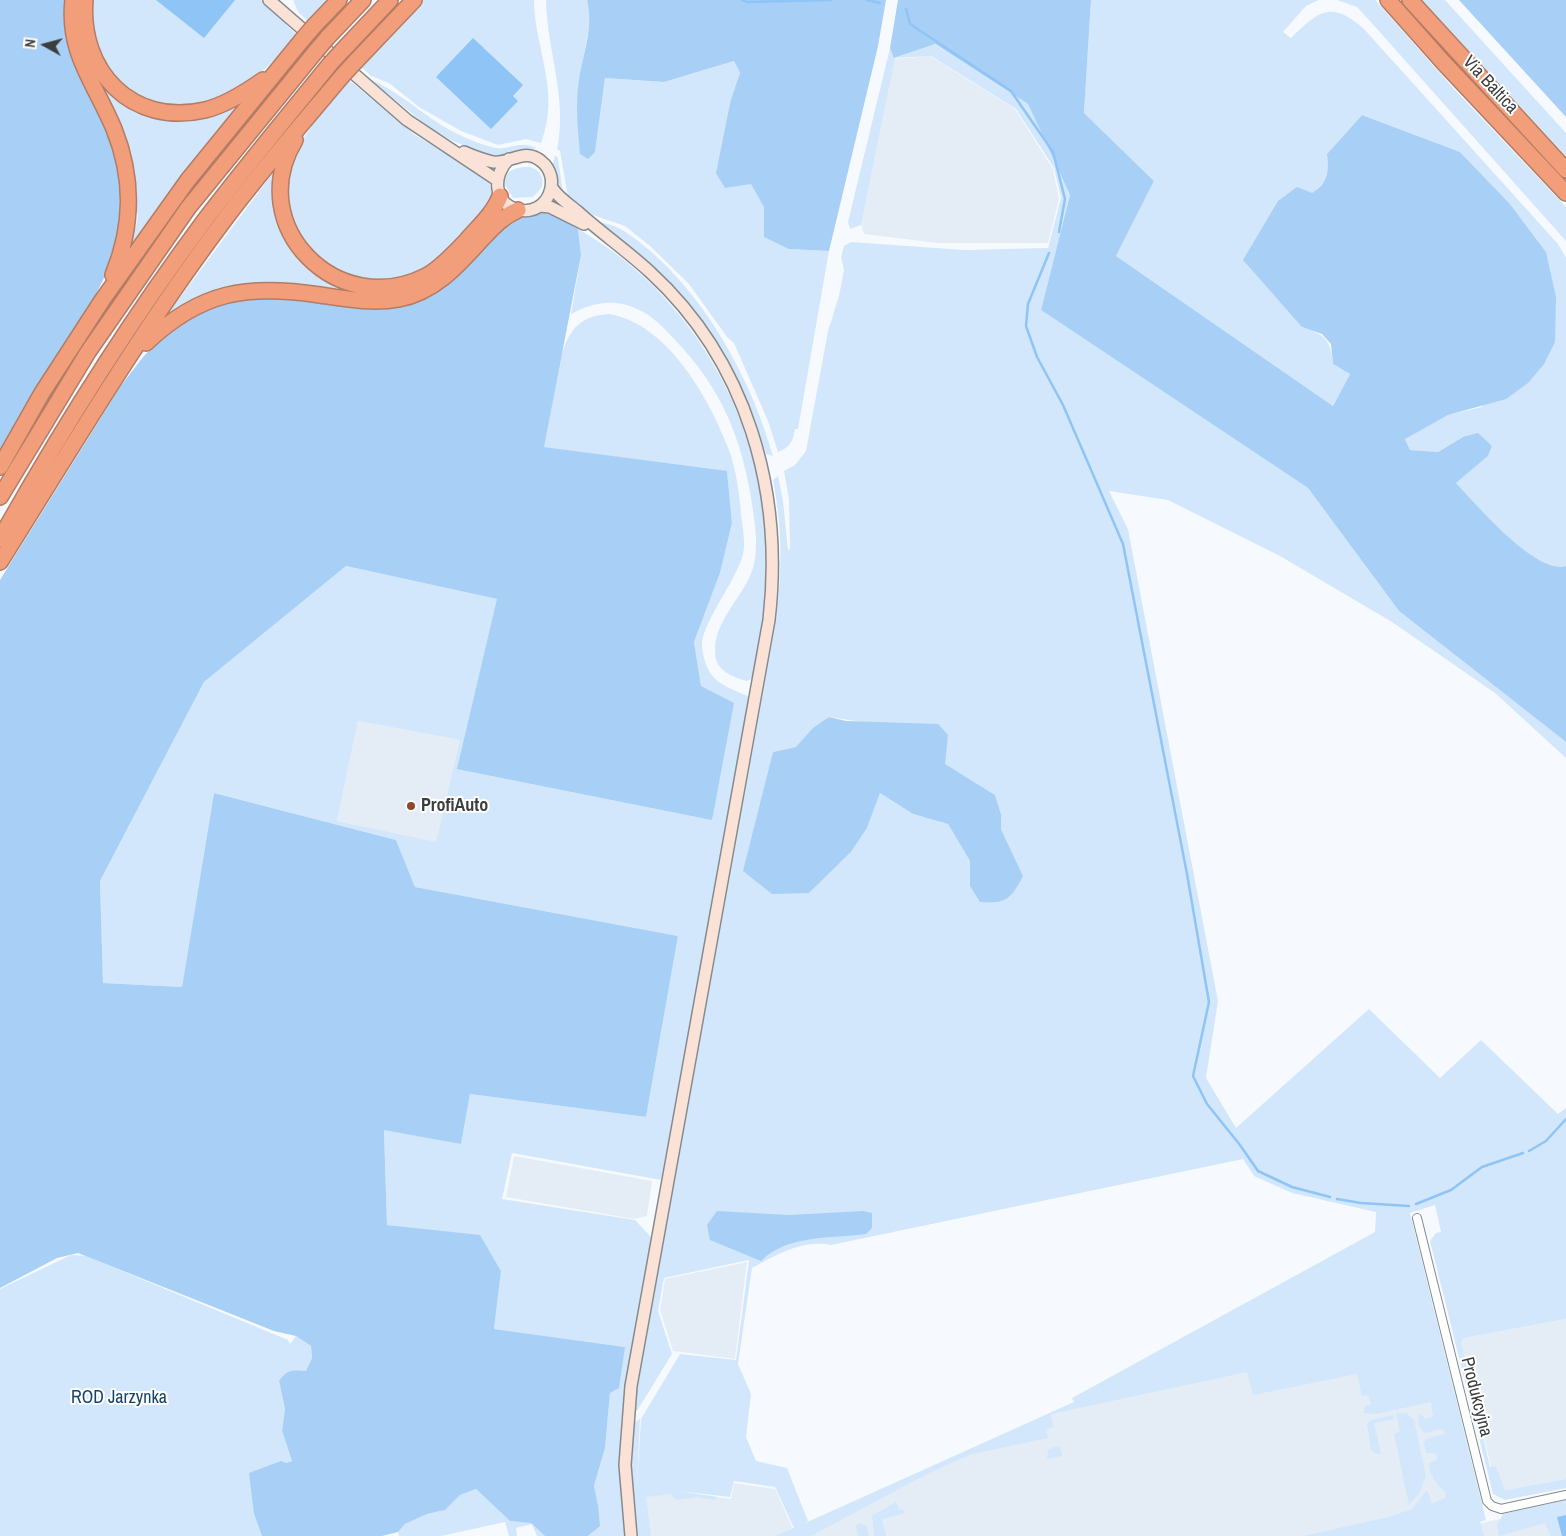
<!DOCTYPE html>
<html>
<head>
<meta charset="utf-8">
<style>
	body { margin:0 }
	#map { position:relative; width:1566px; height:1536px; overflow:hidden; background:#f6faff; font-family:"Archivo Narrow",sans-serif }
	canvas { display:block }
	.north { position:absolute; left:20px; top:20px; width:50px; height:50px; -webkit-text-stroke:4px #fff; paint-order:stroke; rotate:277deg; font-size:14px; font-weight:700; line-height:20px; text-align:center; color:#3b3d3f }
	.north::after { content:''; display:block; margin:auto; width:18px; height:22px; background:#3b3d3f; clip-path:polygon(50% 0,100% 100%,50% 72%,0 100%) }
</style>
</head>
<body>
<div id="map">
<canvas width="1566" height="1536"></canvas>
<div class="north">N</div>
</div>
<script>
const c = document.querySelector('canvas').getContext('2d');
c.lineJoin = 'round';
function fill(path, color) { c.fillStyle = color; c.fill(path, 'evenodd'); }
function stroke(path, color, width, dash) { c.strokeStyle = color; c.lineWidth = width; c.lineCap = dash ? 'butt' : 'round'; c.setLineDash(dash || []); c.stroke(path); }
function write(font, color, halo, rows, align = 'center') {
  c.font = font + ' "Archivo Narrow",sans-serif'; c.lineWidth = 4; c.setLineDash([]); c.textBaseline = 'middle'; c.strokeStyle = halo; c.fillStyle = color; for (const [text, x, y, turn = 0] of rows) {
    c.save(); c.translate(x, y); c.rotate((+turn || 0) * Math.PI / 180); c.textAlign = isNaN(turn) ? turn : align; if (halo) c.strokeText(text, 0, 0); c.fillText(text, 0, 0); c.restore();
  }
}
const built = new Path2D(`
	M 930,56 L 1015,109 L 1053,169 L 1059,199 L 1048,243 L 938,243 L 864,234 L 861,225 L 894,59 Z
	M 358,721 L 460,740 L 436,843 L 337,821 Z
	M 514,1156 L 652,1181 L 647,1216 L 634,1219 L 506,1197 Z
	M 1406,1216 L 1480,1522 L 1413,1536 L 777,1536 L 782,1533 L 775,1536 L 649,1536 L 643,1487 L 731,1499 L 734,1483 L 775,1489 L 793,1529 L 1075,1403 Z
	M 747,1262 L 735,1359 L 673,1351 L 660,1310 L 665,1279 Z
	M 1566,1319 L 1566,1479 L 1505,1490 L 1496,1466 L 1491,1467 L 1461,1342 L 1464,1338 Z
	M 1566,1505 L 1566,1536 L 1417,1536 L 1481,1523 Z`);
const green = new Path2D(`
	M 92,0 L 261,0 L 287,23 L 286,25 L 298,36 C 275,60 252,84 222,98 C 163,124 105,90 91,30 C 88,21 91,9 92,0 Z
	M 293,0 L 330,0 L 309,22 L 298,12 Z
	M 423,0 L 534,0 C 535,52 561,90 541,143 L 526,139 L 498,145 L 461,131 L 419,107 L 389,83 L 371,76 L 361,67 Z
	M 546,0 L 587,0 L 591,16 L 579,82 L 595,152 L 605,78 L 664,82 L 734,61 L 740,73 L 731,99 L 725,188 L 751,183 L 789,249 L 829,251 L 798,429 L 795,429 C 793,442 790,447 778,452 L 768,421 L 734,343 L 727,337 L 689,284 L 650,246 L 625,226 L 593,215 L 568,197 L 560,151 L 557,149 C 568,99 547,52 546,0 Z
	M 1091,0 L 1319,0 L 1306,6 L 1283,32 L 1291,38 C 1319,11 1331,0 1364,29 L 1558,244 L 1566,258 L 1566,566 C 1536,575 1475,503 1456,483 L 1488,456 L 1492,446 L 1463,437 L 1438,452 L 1410,450 L 1405,438 L 1448,415 L 1482,407 L 1546,252 L 1510,204 L 1460,152 L 1362,115 L 1327,154 C 1329,172 1328,182 1312,193 L 1302,327 C 1326,336 1330,338 1333,364 L 1350,374 L 1333,406 L 1116,256 L 1154,181 L 1084,113 Z
	M 1337,0 L 1375,0 L 1454,89 L 1566,207 L 1566,241 L 1369,20 L 1357,7 Z
	M 1422,0 L 1445,0 L 1566,133 L 1566,156 Z
	M 82,44 L 142,112 L 243,100 L 192,163 L 125,255 C 129,241 136,231 138,216 L 115,122 Z
	M 934,44 L 1028,104 L 1070,195 L 1041,310 L 1308,488 L 1399,611 L 1566,742 L 1566,758 L 1495,693 L 1392,622 L 1280,556 L 1168,500 L 1109,491 L 1128,529 L 1218,1001 L 1206,1078 L 1236,1128 L 1369,1009 L 1440,1078 L 1481,1040 L 1558,1114 L 1566,1108 L 1566,1319 L 1464,1338 L 1461,1342 L 1490,1467 L 1496,1466 L 1505,1490 L 1566,1479 L 1566,1488 L 1505,1500 L 1493,1494 L 1430,1241 L 1436,1233 L 1441,1232 L 1435,1205 L 1410,1213 L 1486,1520 L 1480,1522 L 1484,1536 L 1303,1536 L 1389,1517 L 1412,1509 L 1427,1490 L 1432,1504 L 1445,1498 L 1446,1493 C 1439,1486 1428,1475 1429,1463 L 1437,1460 L 1436,1453 L 1426,1453 L 1424,1443 L 1426,1439 L 1444,1434 L 1443,1429 L 1425,1433 C 1419,1429 1416,1419 1420,1413 L 1425,1419 L 1433,1417 L 1431,1402 L 1376,1414 L 1363,1413 L 1365,1406 L 1371,1404 L 1368,1395 L 1362,1396 L 1357,1374 L 1253,1395 L 1247,1372 L 1051,1414 L 1053,1427 L 1046,1429 L 1048,1438 L 972,1454 L 927,1474 L 811,1536 L 775,1536 L 794,1528 L 775,1487 L 734,1481 L 730,1497 L 679,1491 L 718,1497 L 714,1500 L 697,1497 L 677,1500 L 670,1494 L 646,1497 L 651,1536 L 638,1536 L 631,1468 L 634,1423 L 640,1419 L 637,1487 L 641,1419 L 680,1354 L 736,1360 L 749,1260 L 664,1278 L 658,1311 L 672,1354 L 637,1411 L 634,1407 L 776,622 C 782,569 783,532 773,480 L 778,476 L 783,501 L 788,550 L 790,549 L 789,499 L 784,471 L 795,465 L 806,451 L 828,331 L 839,296 L 844,270 L 841,257 L 844,246 L 851,242 L 964,250 L 1048,248 L 1061,198 L 1054,168 L 1016,109 L 931,56 L 895,58 L 861,225 L 850,229 L 848,222 L 890,48 L 895,58 ZM 829,717 L 948,735 L 944,764 L 995,795 L 1001,814 L 1001,829 L 1023,876 L 970,886 L 970,861 L 948,824 L 913,814 L 880,793 L 867,828 L 851,852 L 809,893 L 762,802 L 773,752 L 796,747 ZM 1243,1159 L 1254,1176 L 1292,1193 L 1376,1212 L 1375,1232 L 1072,1398 L 1074,1402 L 803,1524 L 808,1521 L 787,1468 L 756,1461 L 746,1437 L 751,1394 L 738,1364 L 752,1268 C 776,1255 803,1239 831,1245 Z
	M 369,79 C 402,92 427,120 460,135 C 470,140 485,146 496,148 C 511,150 519,140 537,148 L 502,156 L 486,155 L 453,141 L 430,128 Z
	M 349,80 L 415,135 L 488,179 L 493,196 L 491,202 L 446,255 L 424,271 L 381,283 L 336,273 L 300,241 L 287,198 L 288,175 L 297,148 L 318,117 Z
	M 555,155 L 558,158 L 563,193 L 557,191 L 552,168 Z
	M 281,162 L 279,171 L 274,180 L 273,193 L 285,236 L 293,250 L 312,270 L 325,280 L 352,290 L 428,284 L 161,323 Z
	M 530,167 C 540,170 544,177 542,187 L 533,197 L 513,198 L 505,185 C 504,169 516,167 530,167 Z
	M 591,219 C 602,223 615,225 624,231 C 697,279 750,374 773,456 L 766,454 C 748,390 713,323 664,276 C 642,255 617,237 591,219 Z
	M 578,229 C 691,293 760,415 766,543 C 767,559 770,576 768,592 C 765,621 758,649 753,678 L 747,681 C 732,677 716,671 715,653 C 713,621 744,597 753,568 C 759,546 755,525 752,504 C 742,438 721,387 674,339 C 664,328 653,316 639,310 C 615,298 594,302 571,314 L 581,255 Z
	M 609,314 C 668,324 709,398 729,450 C 736,469 739,492 741,513 C 742,525 746,542 743,554 C 737,580 700,625 702,647 C 706,680 721,685 750,697 L 661,1180 L 512,1153 L 502,1199 L 635,1220 L 651,1237 L 621,1423 L 620,1472 L 626,1536 L 588,1536 L 592,1533 L 598,1505 L 594,1486 L 605,1448 L 610,1393 L 625,1347 L 494,1329 L 501,1271 L 480,1236 L 387,1225 L 384,1129 L 461,1144 L 470,1094 L 646,1117 L 678,936 L 415,887 L 396,840 L 214,793 L 182,987 L 103,983 L 100,881 L 204,682 L 346,566 L 497,599 L 701,686 L 694,642 L 720,573 L 732,523 L 727,472 L 543,447 C 549,419 556,344 577,326 C 586,317 597,315 609,314 ZM 358,721 L 460,740 L 436,842 L 337,821 Z
	M 71,1255 L 86,1256 L 288,1340 L 290,1344 L 296,1336 L 311,1346 L 312,1358 L 306,1371 L 279,1381 L 285,1409 L 282,1431 L 292,1461 L 286,1463 L 254,1514 L 262,1536 L 0,1536 L 0,1289 Z
	M 1406,1413 L 1414,1420 L 1426,1476 L 1419,1493 L 1409,1505 L 1394,1434 L 1400,1431 L 1396,1414 Z
	M 1393,1415 L 1394,1419 L 1374,1423 L 1381,1454 L 1376,1454 L 1371,1449 L 1367,1424 L 1371,1420 Z
	M 1056,1446 L 1060,1447 L 1062,1456 L 1047,1459 L 1048,1450 Z
	M 476,1489 L 510,1521 L 531,1522 L 545,1536 L 537,1536 L 532,1524 L 516,1528 L 517,1536 L 509,1536 L 505,1522 L 441,1536 L 399,1536 L 398,1532 L 405,1524 L 427,1514 L 445,1510 L 460,1495 Z
	M 1566,1500 L 1566,1536 L 1551,1536 L 1545,1523 L 1499,1536 L 1497,1525 L 1503,1514 Z
	M 896,1502 L 899,1510 L 904,1510 L 905,1513 L 882,1519 L 886,1536 L 874,1536 L 872,1516 Z
	M 859,1523 L 867,1526 L 869,1536 L 858,1536 L 856,1526 Z`);
const forest = new Path2D(`
	M 0,0 L 68,0 L 76,66 L 118,156 L 123,222 L 108,270 L 96,294 L 0,453 Z
	M 587,0 L 886,0 L 878,46 L 829,251 L 789,249 L 764,237 L 764,207 L 751,184 L 725,188 L 716,173 L 731,99 L 740,73 L 734,61 L 664,82 L 605,78 L 595,152 L 588,159 L 580,154 C 578,130 575,105 579,80 C 583,53 594,27 587,0 Z
	M 898,0 L 1091,0 L 1084,113 L 1154,181 L 1116,256 L 1333,406 L 1350,374 L 1333,364 L 1331,344 L 1322,334 L 1302,327 L 1243,260 L 1278,201 L 1297,187 L 1312,193 C 1328,183 1329,172 1327,154 L 1362,115 L 1460,152 L 1510,204 L 1546,252 L 1556,297 L 1555,342 L 1544,364 L 1528,383 L 1506,399 L 1448,415 L 1405,439 L 1410,450 L 1438,452 L 1463,437 L 1478,433 L 1492,446 L 1488,456 L 1456,483 C 1475,503 1536,575 1566,566 L 1566,742 L 1399,611 L 1308,488 L 1041,310 L 1070,195 L 1028,104 L 935,44 L 894,58 L 890,48 Z
	M 1459,0 L 1566,0 L 1566,117 Z
	M 541,212 L 556,216 L 578,229 L 581,255 L 544,447 L 727,471 L 732,523 L 720,573 L 694,642 L 701,686 L 734,703 L 712,820 L 457,769 L 497,599 L 346,566 L 204,682 L 100,881 L 103,983 L 182,987 L 214,793 L 396,840 L 415,887 L 678,936 L 646,1117 L 470,1094 L 461,1144 L 384,1130 L 387,1225 L 480,1235 L 501,1271 L 494,1329 L 625,1347 L 619,1388 L 610,1393 L 605,1448 L 594,1486 L 598,1505 L 600,1526 L 588,1536 L 545,1536 L 531,1523 L 510,1521 L 476,1489 L 460,1495 L 445,1510 L 427,1514 L 405,1524 L 398,1532 L 382,1536 L 262,1536 L 254,1514 L 249,1473 L 281,1461 L 286,1463 L 292,1461 L 282,1431 L 285,1409 L 279,1381 C 287,1369 292,1370 306,1371 L 312,1358 L 311,1346 L 296,1336 L 274,1331 L 78,1253 L 57,1258 L 0,1288 L 0,580 L 120,387 L 143,357 L 163,336 L 184,320 L 209,307 L 259,294 L 382,307 L 510,217 Z
	M 829,717 L 846,721 L 938,724 L 948,735 L 945,764 L 995,795 L 1001,814 L 1001,829 L 1023,876 C 1011,899 1006,904 980,902 L 970,886 L 970,861 L 948,824 L 913,814 L 880,793 L 867,828 L 851,852 L 809,893 L 772,894 L 743,871 L 773,752 L 796,747 L 813,728 Z
	M 717,1211 L 789,1215 L 863,1211 L 872,1213 L 872,1228 L 866,1234 C 831,1239 788,1234 761,1261 L 710,1240 L 707,1225 Z`);
const water = new Path2D(`
	M 156,0 L 235,0 L 204,38 Z
	M 473,38 L 523,85 L 513,96 L 518,101 L 491,129 L 436,77 Z
	M 1566,1515 L 1566,1536 L 1562,1536 L 1557,1517 Z`);
const stream = new Path2D(`
	M 742,0 L 747,2 L 831,0
	M 867,0 L 880,3
	M 906,9 L 910,24 L 1011,91 L 1053,152 L 1065,199 L 1059,232
	M 1049,253 L 1028,304 L 1026,326 L 1037,357 L 1063,405 L 1123,544 L 1187,874 L 1209,1002 L 1193,1076 L 1207,1104 L 1240,1145 L 1258,1171 L 1292,1187 L 1330,1197
	M 1529,1151 L 1546,1141 L 1566,1119
	M 1337,1199 L 1361,1203 L 1409,1206
	M 1416,1204 L 1451,1190 L 1482,1167 L 1523,1153`);
const street = new Path2D(`
	M 1417,1218 L 1487,1501 L 1492,1506 L 1501,1509 L 1566,1495`);
const secondary = new Path2D(`
	M 269,0 L 407,120 L 497,180
	M 464,152 C 473,156 484,160 493,162 C 511,164 524,147 541,161 C 563,178 548,216 519,210 C 493,204 492,175 509,159
	M 552,188 C 558,197 568,204 577,211 C 600,232 626,250 650,272 C 747,361 784,491 769,620 L 631,1386 L 625,1465 L 631,1536
	M 540,206 L 550,207 L 584,224`);
const highway = new Path2D(`
	M 73,0 C 67,53 95,83 114,129 C 134,179 133,226 113,275
	M 85,0 C 79,71 132,127 205,110 C 226,105 246,92 263,80
	M 1388,0 L 1443,62 L 1566,193
	M 1410,0 L 1566,170
	M 314,26 L 339,0
	M 327,38 L 363,0
	M 342,51 L 390,0
	M 355,62 L 414,0
	M 295,140 C 243,226 338,321 426,276 C 441,268 454,253 466,241 C 478,227 494,213 500,196
	M 146,343 C 201,291 247,284 320,295 C 346,299 373,304 399,299 C 436,292 459,264 483,238 C 494,226 504,216 518,210
	M 0,467 L 42,393 L 103,299 L 188,180 L 302,40
	M 0,497 L 88,352 L 188,208 L 316,51
	M 0,539 C 62,429 129,322 205,220 C 245,167 288,116 330,64
	M 0,562 C 71,449 139,334 219,227 C 258,174 301,125 343,75`);
const highwayBridge = new Path2D(`
	M 302,40 L 314,26
	M 316,51 L 327,38
	M 330,64 L 342,51
	M 343,75 L 355,62`);
const markers = [
	[411,806,5,"#904827"]
];
const streetNames = [
	["Via Baltica",1490,85,47],
	["Produkcyjna",1476,1397,76]
];
const poiNames = [
	["ProfiAuto",421,806]
];
const parkNames = [
	["ROD Jarzynka",119,1398]
];
fill(built, '#e4edf5');
fill(green, '#d2e7fb');
fill(forest, '#a8cff6');
fill(water, '#8fc4f6');
stroke(stream, '#8fc4f6', 2.5);
stroke(street, '#858a8f', 10);
stroke(secondary, '#858a8f', 14);
stroke(highway, '#b37c65', 18);
stroke(street, '#fff', 8);
stroke(secondary, '#fbe2d7', 11);
stroke(highway, '#f39e7a', 15);
stroke(highwayBridge, '#b37c65', 18, []);
stroke(highwayBridge, '#f39e7a', 15);
for (const [x, y, r, color] of markers) { const dot = new Path2D(); dot.arc(x, y, r, 0, 2 * Math.PI); c.fillStyle = color; c.fill(dot); stroke(dot, '#fff', 2); }
write('18px', '#3b3d3f', '#fff', streetNames);
write('bold 18px', '#3b3d3f', '#fff', poiNames, 'left');
write('18px', '#12436c', '#fff', parkNames);
</script>
</body>
</html>
